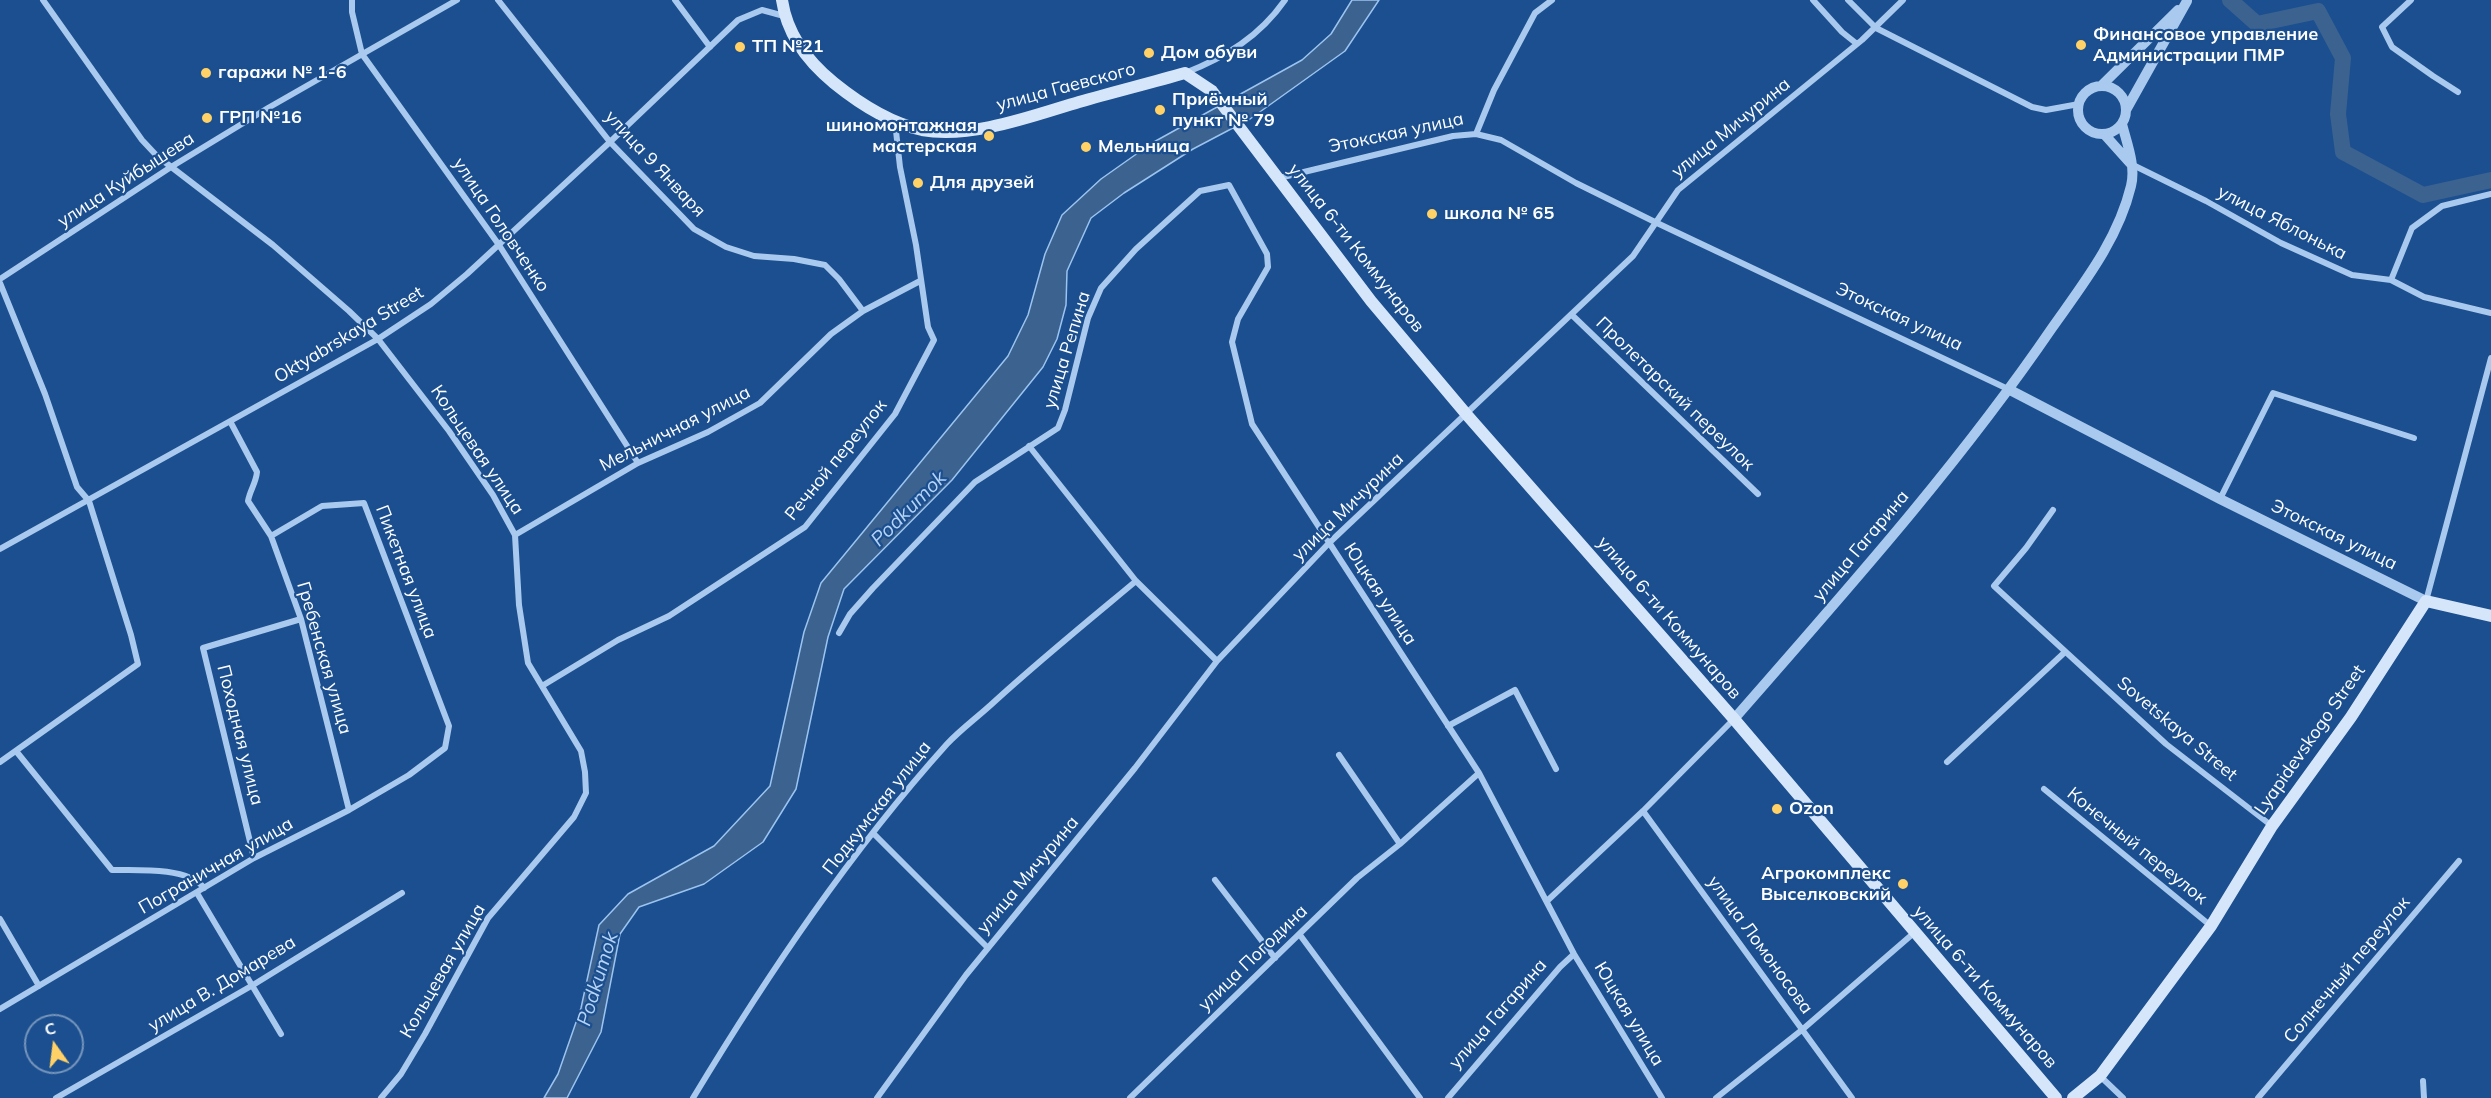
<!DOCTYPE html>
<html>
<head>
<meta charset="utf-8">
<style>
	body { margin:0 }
	#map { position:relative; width:2491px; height:1098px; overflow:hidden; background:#1b4f8f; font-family:Mulish,sans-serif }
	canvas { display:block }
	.north { position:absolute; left:24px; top:1014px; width:60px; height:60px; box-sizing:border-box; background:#1b4f8f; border:2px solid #7695bc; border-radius:50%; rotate:346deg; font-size:16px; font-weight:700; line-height:24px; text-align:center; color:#fff }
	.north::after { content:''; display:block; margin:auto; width:21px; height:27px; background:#ffd166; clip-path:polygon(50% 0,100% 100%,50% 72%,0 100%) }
</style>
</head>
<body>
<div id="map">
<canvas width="2491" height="1098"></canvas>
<div class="north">С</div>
</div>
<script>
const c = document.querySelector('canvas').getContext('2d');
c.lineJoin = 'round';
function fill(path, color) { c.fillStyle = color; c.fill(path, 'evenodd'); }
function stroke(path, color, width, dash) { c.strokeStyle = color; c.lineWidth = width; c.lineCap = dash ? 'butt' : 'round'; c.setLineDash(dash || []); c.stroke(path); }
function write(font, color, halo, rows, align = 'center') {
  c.font = font + ' Mulish,sans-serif'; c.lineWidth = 4.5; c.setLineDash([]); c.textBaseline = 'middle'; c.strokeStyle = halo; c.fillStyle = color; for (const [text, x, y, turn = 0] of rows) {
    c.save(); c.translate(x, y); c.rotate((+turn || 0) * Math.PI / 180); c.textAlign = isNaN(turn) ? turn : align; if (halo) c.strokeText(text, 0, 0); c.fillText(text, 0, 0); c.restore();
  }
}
const water = new Path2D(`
	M 1352,0 L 1379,0 L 1345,51 L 1250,119 L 1193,149 L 1124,193 L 1091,218 L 1067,271 L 1066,305 L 1057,339 L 1043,367 L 952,480 L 844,589 L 828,637 L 796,789 L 763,842 L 704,884 L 639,907 L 620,934 L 601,1032 L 567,1098 L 544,1098 L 558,1074 L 581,1008 L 599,925 L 628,894 L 714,846 L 770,786 L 804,632 L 821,583 L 1008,356 L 1028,315 L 1045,254 L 1062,215 L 1101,179 L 1152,143 L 1302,60 L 1331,34 Z`);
const river = new Path2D(`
	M 2230,0 L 2257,24 L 2318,11 L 2343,58 L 2338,114 L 2343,152 L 2423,195 L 2491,180`);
const minor = new Path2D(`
	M 43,0 L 142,140 L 157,156 L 273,245 L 349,311 L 378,339 L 449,431 L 493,495 L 515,535 L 519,605 L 528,663 L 581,751 L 585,772 L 586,793 L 574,817 L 488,918 L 425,1034 L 401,1074 L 381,1098
	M 352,0 L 352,12 L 362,54 L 499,245 L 638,463
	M 498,0 L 610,142 L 694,229 L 726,247 L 754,256 L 794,259 L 825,265 L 839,279 L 863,311 L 920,281
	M 675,0 L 710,47
	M 1813,0 L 1842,32 L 1857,44
	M 1848,0 L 1876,28 L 2032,107 L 2046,110 L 2079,104
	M 2411,0 L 2382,27 L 2392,47 L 2433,76 L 2458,92
	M 1185,73 C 1226,57 1260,36 1285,0
	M 1476,134 L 1494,90 L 1535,13 L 1552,0
	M 2133,165 L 2206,201 L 2281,243 L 2352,275 L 2391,280 L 2424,297 L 2491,313
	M 1279,178 L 1453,136 L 1476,134 L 1501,140 L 1576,183 L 1657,223 L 2010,390
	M 0,279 L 171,167 L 268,108 L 457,0
	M 2391,280 L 2412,228 L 2442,206 L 2491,194
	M 0,283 L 45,394 L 77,487 L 89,501 L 131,635 L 138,664 L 0,762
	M 1572,315 L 1758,494
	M 231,423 L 257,472 C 256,483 250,490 248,501 L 271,536 L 301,619 L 349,810
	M 1029,446 L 1136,581 L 1217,661
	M 2220,499 L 2273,393 L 2414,438
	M 2053,510 L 2026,548 L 1994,586 L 2166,744 L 2272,826
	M 515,535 L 638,463 L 708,432 L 760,403 L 831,334 L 863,311
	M 0,549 L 378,339 L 431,304 L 467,274 L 610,142 L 738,20 L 762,10 L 784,16
	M 2426,601 L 2491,358
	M 839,633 L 850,614 L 873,588 L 975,482 L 1058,428 L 1065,410 L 1088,318 L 1101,288 L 1136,249 L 1200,191 L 1229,185 L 1267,254 L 1268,267 L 1238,319 L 1232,342 L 1252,424 L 1479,773 L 1574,954 L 1662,1098
	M 542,686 L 618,640 L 669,616 L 805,527 L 895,414 L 934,340 L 928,327 L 916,245 L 900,167 L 895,122
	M 1448,726 L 1515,690 L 1556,769
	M 16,751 L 112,870 C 137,870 188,867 204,888
	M 1339,755 L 1400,844
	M 1947,762 L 2065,652
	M 2044,789 L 2211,926
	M 1643,811 L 1852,1098
	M 873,833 L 988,948
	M 254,858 L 203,648 L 301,619
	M 1215,880 L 1275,958
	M 197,893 L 281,1034
	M 1547,901 L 1643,811 L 1734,719
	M 0,919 L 39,986
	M 1300,935 L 1420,1098
	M 0,1009 L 254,858 L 349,810 L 409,775 L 445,748 L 449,726 L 364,503 L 322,506 L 271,536
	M 2100,1076 L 2123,1098
	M 2423,1081 L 2424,1098
	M 56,1098 L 253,985 L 402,893
	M 693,1098 C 768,974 850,852 947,744 C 961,729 979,716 994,702 C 1040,660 1088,621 1136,581
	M 877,1098 L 966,975 L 1135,768 L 1217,661 L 1329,543 L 1633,256 L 1678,190 L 1862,40 L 1903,0
	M 1130,1098 L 1357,878 L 1400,844 L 1479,773
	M 1448,1098 L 1560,967 L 1574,954
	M 1716,1098 L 1803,1029 L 1915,932
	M 2258,1098 L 2459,861`);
const tertiary = new Path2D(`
	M 2101,86 L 2178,10
	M2078 110a24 24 0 1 1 48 0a24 24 0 1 1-48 0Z
	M 2126,110 L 2187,1
	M 2104,134 L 2130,163
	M 2010,390 L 2220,499 L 2426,601
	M 1734,719 C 1844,593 1957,467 2052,328 C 2083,284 2118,240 2131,186 C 2136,166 2127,144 2122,124`);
const secondary = new Path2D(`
	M 782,0 C 787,35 807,61 834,83 C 860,104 889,123 922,130 C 971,139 1032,116 1079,102 C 1114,92 1150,83 1185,73 L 1212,91 L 1371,301 L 1467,415 L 1734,719 L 2056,1098
	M 2073,1098 L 2100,1076 L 2211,926 L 2272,826 L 2351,717 L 2426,601 L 2491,616`);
const markers = [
	[2081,45,6,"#ffd166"],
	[740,47,6,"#ffd166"],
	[1149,53,6,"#ffd166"],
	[206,73,6,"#ffd166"],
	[1160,110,6,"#ffd166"],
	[207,118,6,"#ffd166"],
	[989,136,6,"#ffd166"],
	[1086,147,6,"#ffd166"],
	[918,183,6,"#ffd166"],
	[1432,214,6,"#ffd166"],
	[1777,809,6,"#ffd166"],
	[1903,884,6,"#ffd166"]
];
const poiNames = [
	["Финансовое управление",2093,35],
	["Администрации ПМР",2093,56],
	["ТП №21",752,47],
	["Дом обуви",1161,53],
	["гаражи № 1-6",218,73],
	["Приёмный",1172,100],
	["пункт № 79",1172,121],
	["ГРП №16",219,118],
	["шиномонтажная",977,126,"right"],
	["мастерская",977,147,"right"],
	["Мельница",1098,147],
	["Для друзей",930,183],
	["школа № 65",1444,214],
	["Ozon",1789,809],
	["Агрокомплекс",1891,874,"right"],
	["Выселковский",1891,895,"right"]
];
const streetNames = [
	["улица Гаевского",1066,87,-15],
	["улица Мичурина",1731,128,-39],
	["Этокская улица",1396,133,-12],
	["улица 9 Января",655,164,47],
	["улица Куйбышева",126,180,-33],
	["улица Яблонька",2282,223,27],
	["улица Головченко",501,225,56],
	["улица 6-ти Коммунаров",1356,248,52],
	["Этокская улица",1899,317,25],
	["Oktyabrskaya Street",349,335,-31],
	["улица Репина",1067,350,-73],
	["Пролетарский переулок",1675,394,44],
	["Мельничная улица",675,429,-27],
	["Кольцевая улица",477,450,56],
	["Речной переулок",836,460,-51],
	["улица Мичурина",1348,507,-44],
	["Этокская улица",2334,535,26],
	["улица Гагарина",1861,546,-50],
	["Пикетная улица",406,572,69],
	["Юцкая улица",1380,594,57],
	["улица 6-ти Коммунаров",1669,618,49],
	["Гребенская улица",324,658,74],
	["Sovetskaya Street",2177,729,40],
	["Походная улица",240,735,76],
	["Lyapidevskogo Street",2310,740,-55],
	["Подкумская улица",877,808,-52],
	["Конечный переулок",2137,846,39],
	["Пограничная улица",216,866,-30],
	["улица Мичурина",1028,875,-50],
	["улица Ломоносова",1760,945,54],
	["улица Погодина",1253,958,-44],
	["Солнечный переулок",2347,970,-50],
	["Кольцевая улица",443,971,-60],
	["улица В. Домарева",222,984,-31],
	["улица 6-ти Коммунаров",1985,987,49],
	["улица Гагарина",1498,1014,-49],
	["Юцкая улица",1629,1014,59]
];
const waterNames = [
	["Podkumok",909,509,-45],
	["Podkumok",598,979,-73]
];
fill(water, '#3c6290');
stroke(water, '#9cc4f0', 1.5);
stroke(river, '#3c6290', 16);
stroke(minor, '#a9c9ee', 6);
stroke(tertiary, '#a9c9ee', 10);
stroke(secondary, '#d6e6fa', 12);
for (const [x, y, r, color] of markers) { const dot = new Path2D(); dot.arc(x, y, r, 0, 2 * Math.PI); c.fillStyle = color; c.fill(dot); stroke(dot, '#1b4f8f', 2); }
write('bold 18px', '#fff', '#1b4f8f', poiNames, 'left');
write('18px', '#fff', '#1b4f8f', streetNames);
write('italic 20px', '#b5d3f5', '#1b4f8f', waterNames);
</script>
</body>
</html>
